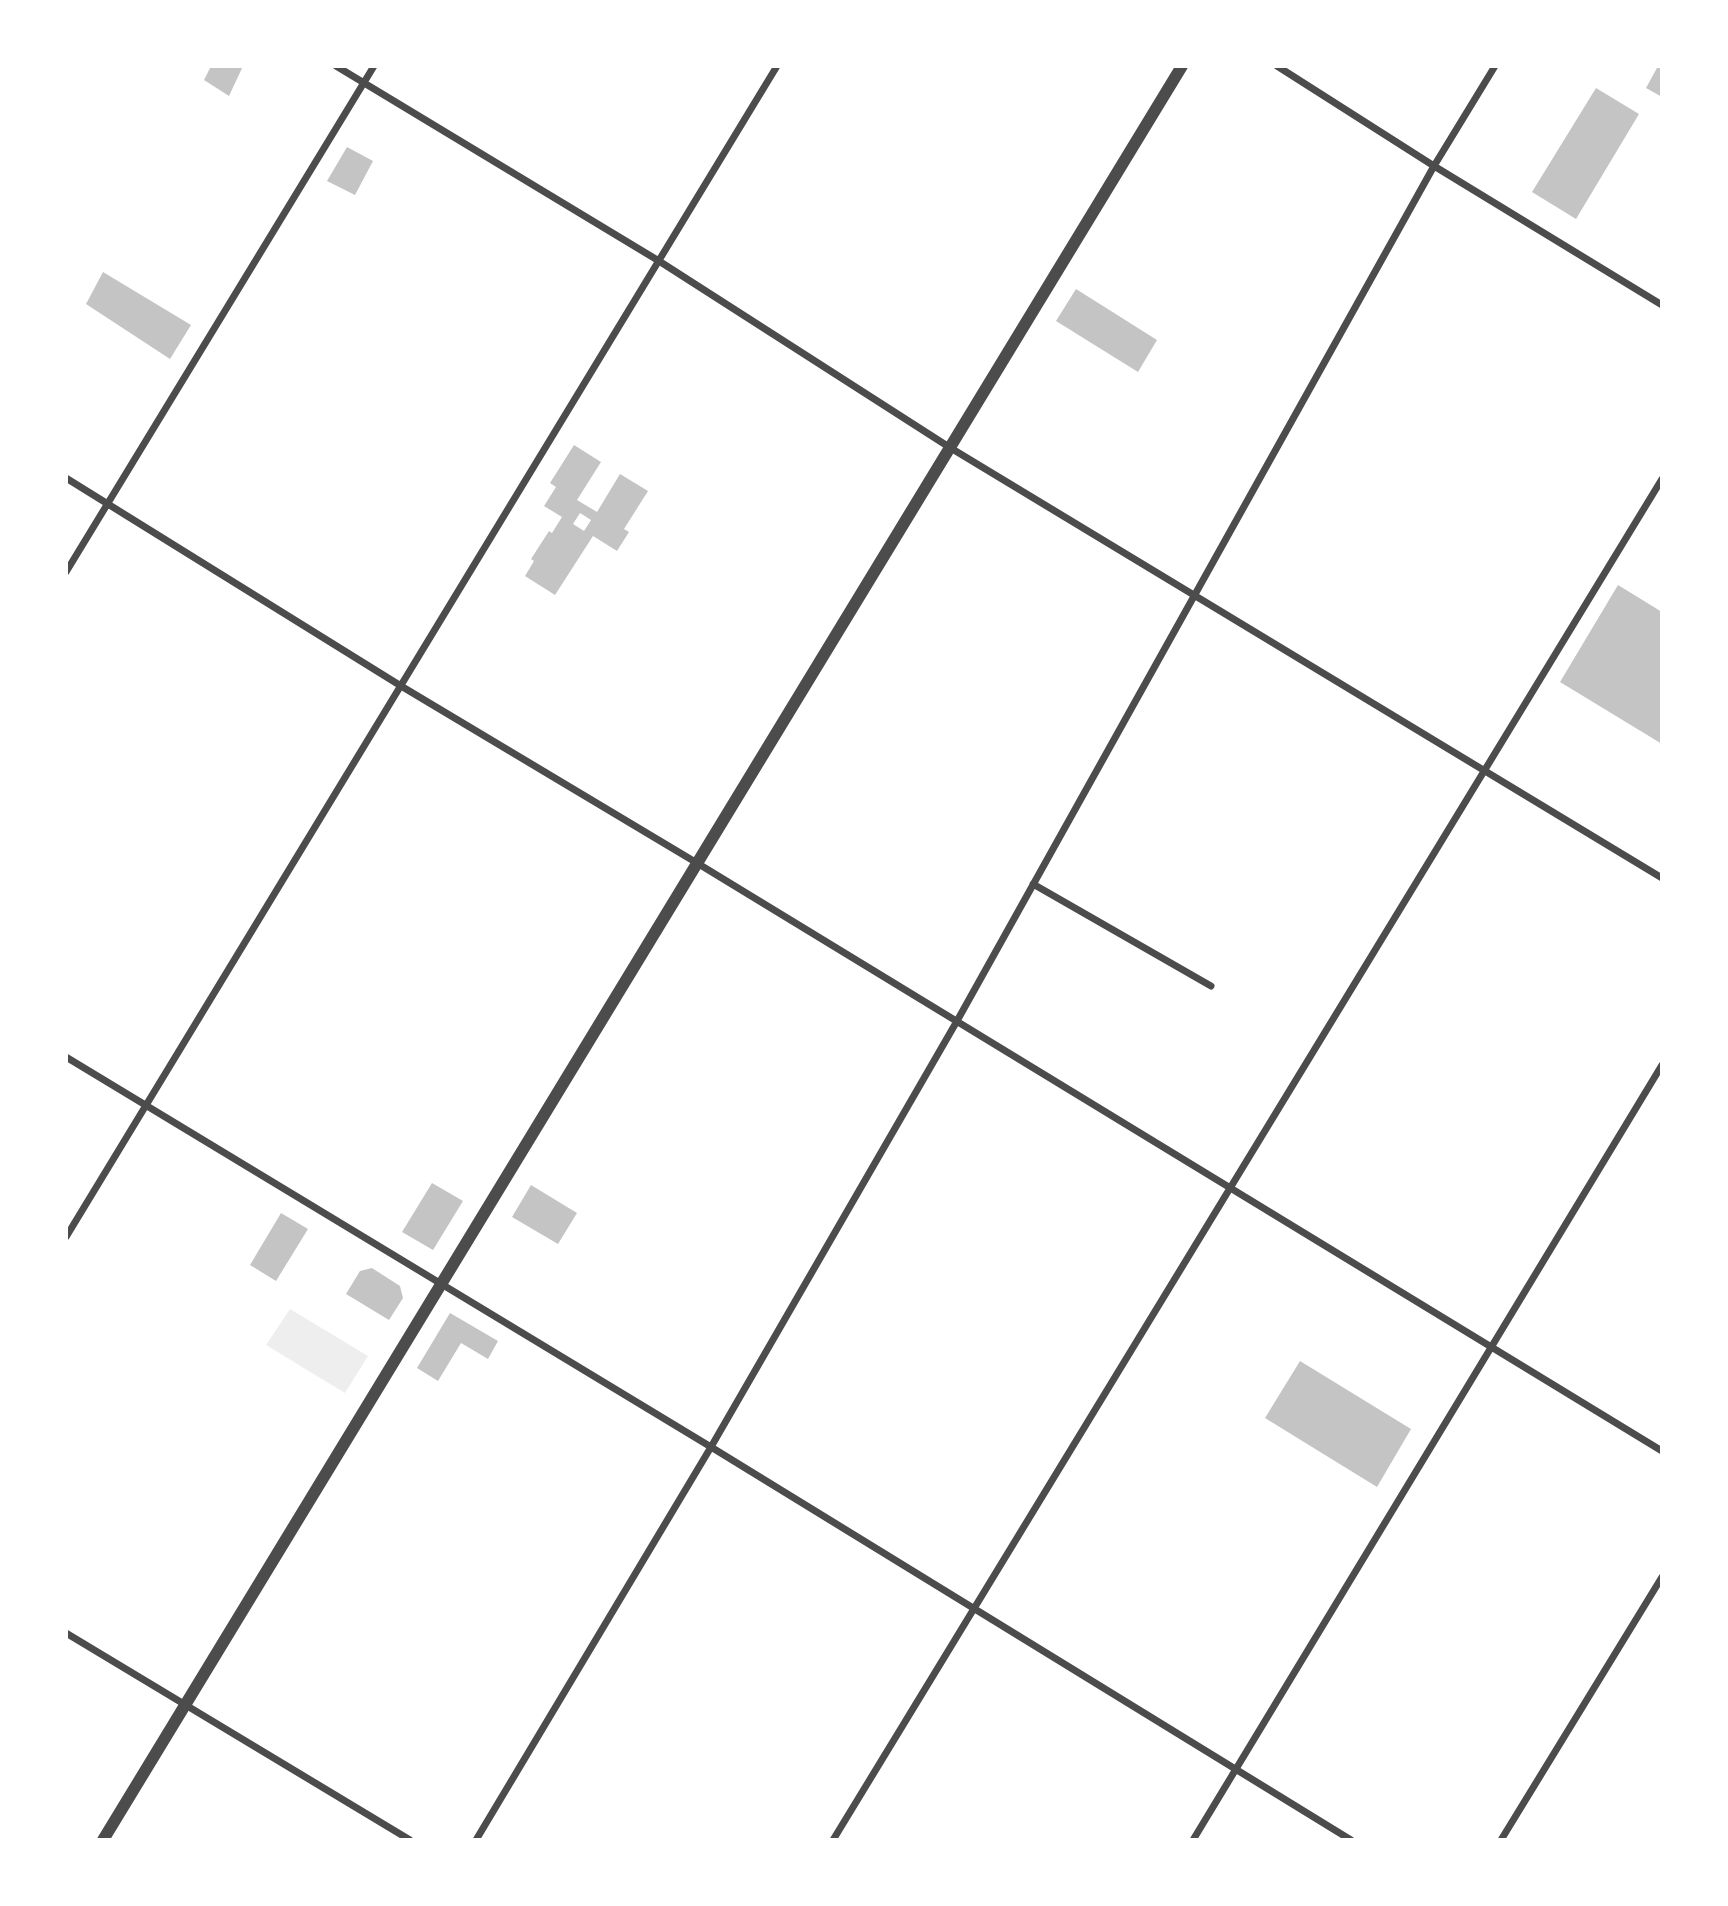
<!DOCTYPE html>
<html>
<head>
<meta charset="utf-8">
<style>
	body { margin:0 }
	#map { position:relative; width:1728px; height:1906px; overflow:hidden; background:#fff; font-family:"Exo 2",sans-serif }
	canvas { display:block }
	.frame { position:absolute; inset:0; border:68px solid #fff; pointer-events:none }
</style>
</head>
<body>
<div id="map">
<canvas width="1728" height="1906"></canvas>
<div class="frame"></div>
</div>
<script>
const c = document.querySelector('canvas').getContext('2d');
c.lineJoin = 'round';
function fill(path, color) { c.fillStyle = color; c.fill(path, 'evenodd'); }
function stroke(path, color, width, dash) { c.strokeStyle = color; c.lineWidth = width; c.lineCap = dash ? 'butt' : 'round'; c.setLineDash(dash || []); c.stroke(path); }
const green = new Path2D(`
	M 290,1309 L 368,1356 L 345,1393 L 266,1345 Z`);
const building = new Path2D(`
	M 211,66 L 243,66 L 229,96 L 204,80 Z
	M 1658,66 L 1662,66 L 1662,97 L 1646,88 Z
	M 1596,88 L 1639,114 L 1576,219 L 1532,192 Z
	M 347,147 L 373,161 L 355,195 L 327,181 Z
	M 103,272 L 191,325 L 170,359 L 86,304 Z
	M 1076,289 L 1157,340 L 1138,372 L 1056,321 Z
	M 574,445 L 601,462 L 577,500 L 597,512 L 620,474 L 648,491 L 624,529 L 629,532 L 617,551 L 593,536 L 555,595 L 525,576 L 534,561 L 531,559 L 549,531 L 552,533 L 562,517 L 544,506 L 556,487 L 550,483 ZM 580,513 L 591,520 L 584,531 L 573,524 Z
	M 1618,585 L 1662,612 L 1662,744 L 1560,682 Z
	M 432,1183 L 463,1201 L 433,1250 L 402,1232 Z
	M 531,1185 L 577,1213 L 558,1244 L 512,1217 Z
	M 281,1213 L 308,1229 L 276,1281 L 250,1265 Z
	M 372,1268 L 400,1286 L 403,1298 L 389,1320 L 346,1294 L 360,1271 Z
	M 450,1313 L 498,1341 L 488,1359 L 461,1343 L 438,1381 L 417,1368 Z
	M 1300,1361 L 1411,1429 L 1377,1487 L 1265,1418 Z`);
const minor = new Path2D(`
	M 336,66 L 659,261 L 949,447 L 1662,878
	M 1277,66 L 1434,166 L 1662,305
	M 66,478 L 401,686 L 697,863 L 1662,1451
	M 66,572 L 374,66
	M 1033,884 L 1211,986
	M 66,1057 L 711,1447 L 1351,1840
	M 66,1237 L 777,66
	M 66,1633 L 410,1840
	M 476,1840 L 711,1447 L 957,1021 L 1434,166 L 1495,66
	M 833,1840 L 1662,479
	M 1193,1840 L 1662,1065
	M 1501,1840 L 1662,1577`);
const tertiary = new Path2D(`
	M 103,1840 L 1182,66`);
fill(green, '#eee');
fill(building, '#c4c4c4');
stroke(minor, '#4c4c4c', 7);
stroke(tertiary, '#4c4c4c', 12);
</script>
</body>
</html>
